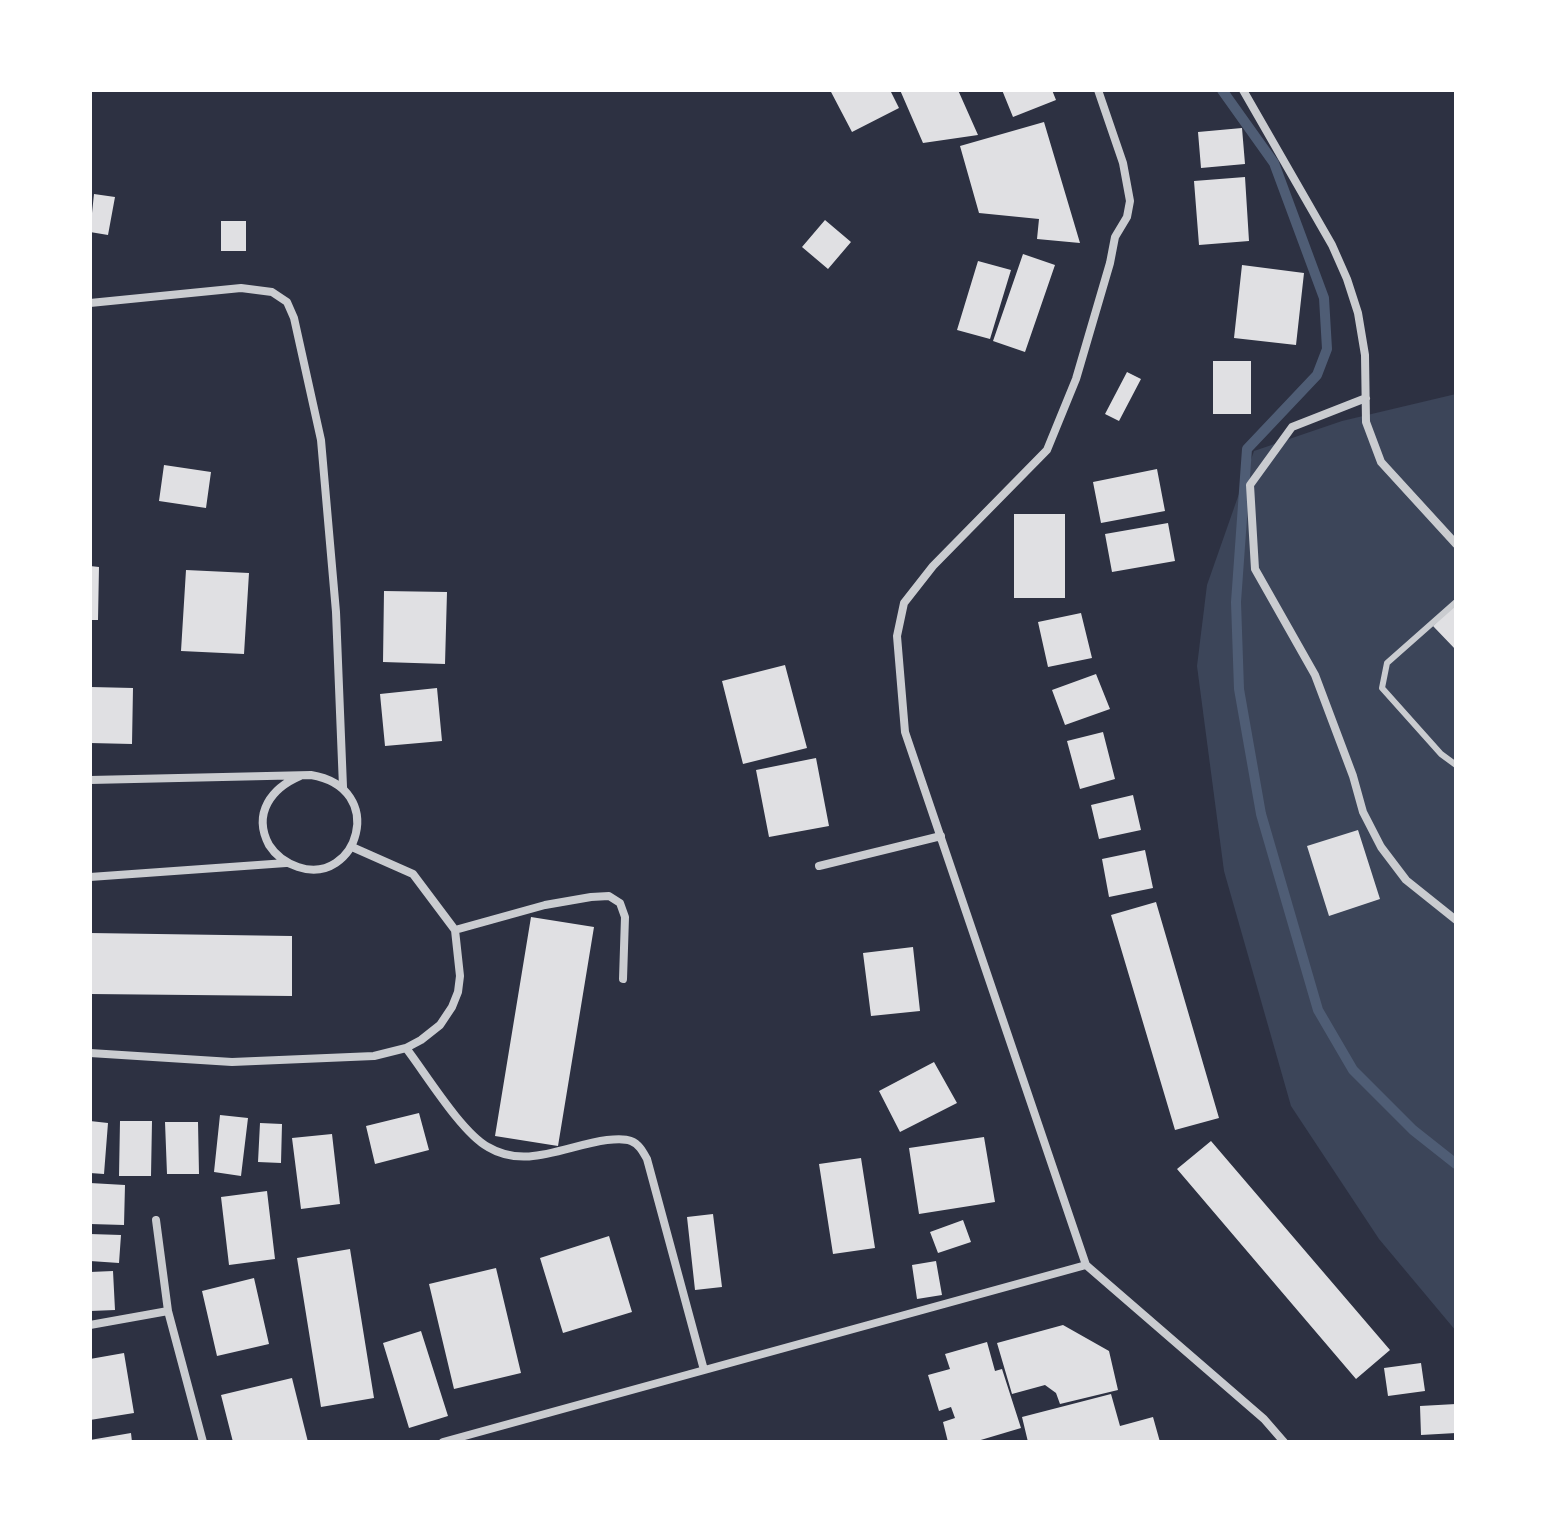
<!DOCTYPE html>
<html>
<head>
<meta charset="utf-8">
<style>
	body { margin:0 }
	#map { position:relative; width:1546px; height:1532px; overflow:hidden; background:#2d3142; font-family:Commissioner,sans-serif }
	canvas { display:block }
	.frame { position:absolute; inset:0; border:92px solid #fff; pointer-events:none }
</style>
</head>
<body>
<div id="map">
<canvas width="1546" height="1532"></canvas>
<div class="frame"></div>
</div>
<script>
const c = document.querySelector('canvas').getContext('2d');
c.lineJoin = 'round';
function fill(path, color) { c.fillStyle = color; c.fill(path, 'evenodd'); }
function stroke(path, color, width, dash) { c.strokeStyle = color; c.lineWidth = width; c.lineCap = dash ? 'butt' : 'round'; c.setLineDash(dash || []); c.stroke(path); }
const green = new Path2D(`
	M 1456,394 L 1456,1331 L 1379,1239 L 1291,1106 L 1224,871 L 1197,666 L 1207,585 L 1254,451 L 1342,421 Z`);
const stream = new Path2D(`
	M 1222,90 L 1274,163 L 1324,298 L 1327,349 L 1317,375 L 1247,449 L 1236,602 L 1239,689 L 1261,814 L 1318,1010 L 1353,1070 L 1413,1130 L 1456,1164`);
const building = new Path2D(`
	M 830,90 L 890,90 L 899,108 L 852,132 Z
	M 900,90 L 958,90 L 978,135 L 923,143 Z
	M 1002,90 L 1052,90 L 1056,100 L 1013,117 Z
	M 1044,122 L 1080,243 L 1037,239 L 1039,219 L 979,213 L 960,146 Z
	M 1242,128 L 1245,164 L 1201,168 L 1198,132 Z
	M 1245,177 L 1249,241 L 1199,245 L 1194,181 Z
	M 94,194 L 115,197 L 108,235 L 90,232 Z
	M 825,220 L 851,242 L 828,269 L 802,247 Z
	M 221,221 L 246,221 L 246,251 L 221,251 Z
	M 1023,254 L 1055,265 L 1025,352 L 993,341 Z
	M 978,261 L 1011,270 L 990,339 L 957,330 Z
	M 1242,265 L 1304,273 L 1296,345 L 1234,338 Z
	M 1213,361 L 1251,361 L 1251,414 L 1213,414 Z
	M 1127,372 L 1141,379 L 1119,421 L 1105,414 Z
	M 164,465 L 211,472 L 206,508 L 159,501 Z
	M 1157,469 L 1165,511 L 1101,523 L 1093,482 Z
	M 1014,514 L 1065,514 L 1065,598 L 1014,598 Z
	M 1168,523 L 1175,561 L 1112,572 L 1105,534 Z
	M 90,566 L 99,567 L 98,620 L 90,620 Z
	M 186,570 L 249,573 L 244,654 L 181,651 Z
	M 384,591 L 447,592 L 445,664 L 383,662 Z
	M 1456,603 L 1456,650 L 1433,626 Z
	M 1081,613 L 1092,658 L 1048,667 L 1038,622 Z
	M 785,665 L 807,748 L 743,764 L 722,681 Z
	M 1096,674 L 1110,709 L 1065,725 L 1052,690 Z
	M 91,687 L 133,688 L 132,744 L 90,743 Z
	M 437,688 L 442,741 L 385,746 L 380,694 Z
	M 1103,732 L 1115,779 L 1080,789 L 1067,741 Z
	M 816,758 L 829,826 L 769,837 L 756,770 Z
	M 1133,795 L 1141,830 L 1099,839 L 1091,805 Z
	M 1358,830 L 1380,899 L 1329,916 L 1307,846 Z
	M 1145,850 L 1153,888 L 1109,897 L 1102,859 Z
	M 1156,902 L 1219,1118 L 1175,1130 L 1111,915 Z
	M 531,917 L 594,927 L 558,1146 L 495,1136 Z
	M 90,933 L 292,936 L 292,996 L 90,994 Z
	M 913,947 L 920,1011 L 871,1016 L 863,953 Z
	M 934,1062 L 957,1103 L 900,1132 L 879,1091 Z
	M 419,1113 L 429,1150 L 375,1164 L 366,1126 Z
	M 220,1115 L 248,1118 L 241,1176 L 214,1172 Z
	M 90,1121 L 108,1123 L 104,1174 L 90,1173 Z
	M 120,1121 L 152,1121 L 151,1176 L 119,1176 Z
	M 165,1122 L 198,1122 L 199,1174 L 167,1174 Z
	M 260,1123 L 282,1124 L 281,1163 L 258,1162 Z
	M 332,1134 L 340,1204 L 301,1209 L 292,1138 Z
	M 984,1137 L 995,1202 L 919,1214 L 909,1148 Z
	M 1211,1141 L 1390,1350 L 1356,1379 L 1177,1169 Z
	M 861,1158 L 875,1248 L 833,1254 L 819,1164 Z
	M 90,1183 L 125,1185 L 124,1225 L 90,1224 Z
	M 267,1191 L 275,1259 L 229,1265 L 221,1197 Z
	M 713,1214 L 722,1287 L 695,1290 L 687,1217 Z
	M 963,1220 L 971,1242 L 938,1253 L 930,1232 Z
	M 90,1234 L 121,1235 L 119,1263 L 90,1261 Z
	M 609,1236 L 632,1312 L 563,1333 L 540,1258 Z
	M 350,1249 L 374,1398 L 321,1407 L 297,1258 Z
	M 936,1261 L 942,1295 L 917,1299 L 912,1265 Z
	M 496,1268 L 521,1373 L 454,1389 L 429,1284 Z
	M 113,1271 L 115,1310 L 90,1311 L 90,1272 Z
	M 254,1278 L 269,1344 L 217,1356 L 202,1291 Z
	M 1063,1325 L 1109,1351 L 1118,1390 L 1060,1404 L 1056,1393 L 1045,1385 L 1012,1394 L 997,1343 Z
	M 421,1331 L 448,1416 L 409,1428 L 383,1343 Z
	M 987,1342 L 995,1371 L 1002,1369 L 1021,1428 L 974,1442 L 948,1442 L 943,1422 L 955,1418 L 951,1407 L 939,1411 L 928,1375 L 950,1369 L 945,1354 Z
	M 124,1353 L 134,1413 L 90,1420 L 90,1359 Z
	M 1421,1363 L 1425,1391 L 1388,1396 L 1384,1368 Z
	M 292,1378 L 308,1442 L 233,1442 L 221,1395 Z
	M 1111,1394 L 1120,1426 L 1153,1417 L 1160,1442 L 1028,1442 L 1022,1417 Z
	M 1456,1404 L 1456,1433 L 1421,1435 L 1420,1406 Z
	M 131,1433 L 132,1442 L 90,1442 L 90,1440 Z`);
const service = new Path2D(`
	M 1456,602 L 1387,663 L 1382,688 L 1441,754 L 1456,765`);
const minor = new Path2D(`
	M 1098,90 L 1123,163 L 1130,201 L 1127,217 L 1115,237 L 1110,263 L 1076,379 L 1047,450 L 933,566 L 904,603 L 897,636 L 905,732 L 1086,1265 L 1264,1419 L 1284,1442
	M 1243,90 L 1332,245 L 1347,279 L 1358,313 L 1365,355 L 1366,422 L 1381,462 L 1456,544
	M 90,303 L 241,288 L 272,292 L 287,302 L 294,318 L 321,440 L 336,612 L 343,787
	M 1366,398 L 1292,427 L 1250,485 L 1255,569 L 1315,675 L 1353,776 L 1363,812 L 1381,847 L 1406,880 L 1456,920
	M 90,780 L 311,775 C 389,788 357,887 298,867 C 286,863 276,856 269,845 C 252,813 272,788 300,776
	M 819,866 L 941,836
	M 90,877 L 286,863
	M 455,930 L 545,905 L 591,897 L 609,896 L 620,903 L 625,917 L 623,979
	M 406,1048 C 426,1074 461,1132 488,1147 C 526,1170 567,1145 607,1140 C 615,1139 624,1138 631,1141 C 639,1144 643,1152 647,1159 L 704,1370
	M 90,1053 L 232,1062 L 374,1056 L 406,1048 L 421,1040 L 440,1025 L 452,1007 L 458,992 L 460,976 L 455,930 L 413,874 L 352,847
	M 156,1220 L 168,1311 L 203,1442
	M 90,1325 L 168,1311
	M 443,1442 L 1086,1265`);
fill(green, '#3c4559');
stroke(stream, '#4f5d75', 10);
fill(building, '#e0e0e3');
stroke(service, '#caccd0', 6);
stroke(minor, '#caccd0', 8);
</script>
</body>
</html>
